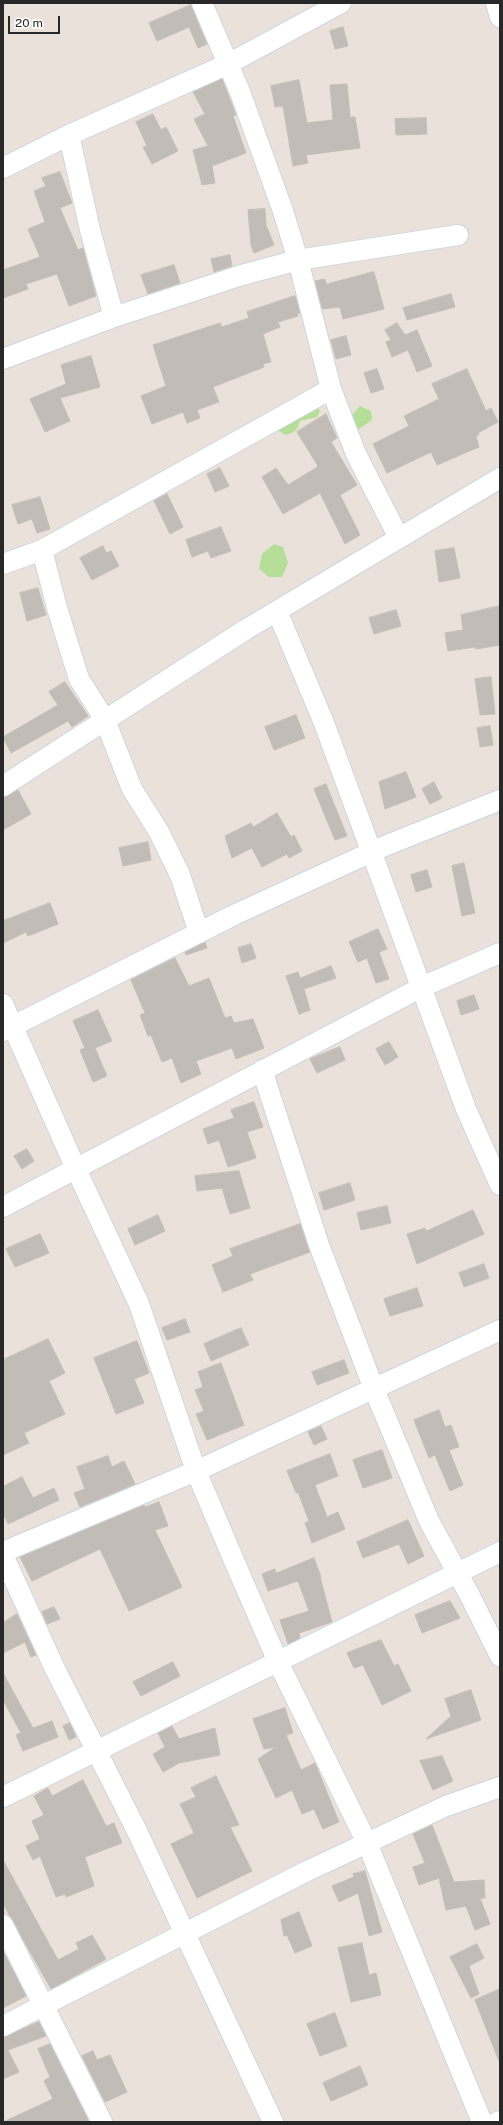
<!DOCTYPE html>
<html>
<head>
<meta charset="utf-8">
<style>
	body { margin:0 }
	#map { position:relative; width:503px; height:2125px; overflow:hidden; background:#eae2da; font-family:"Public Sans",sans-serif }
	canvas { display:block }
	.frame { position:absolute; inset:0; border:4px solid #282828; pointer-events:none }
	.scale { position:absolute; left:8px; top:16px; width:52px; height:18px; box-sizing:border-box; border:2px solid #282828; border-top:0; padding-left:5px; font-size:12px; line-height:14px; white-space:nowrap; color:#282828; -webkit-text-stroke:3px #fff; paint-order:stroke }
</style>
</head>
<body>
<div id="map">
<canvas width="503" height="2125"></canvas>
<div class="frame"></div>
<div class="scale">20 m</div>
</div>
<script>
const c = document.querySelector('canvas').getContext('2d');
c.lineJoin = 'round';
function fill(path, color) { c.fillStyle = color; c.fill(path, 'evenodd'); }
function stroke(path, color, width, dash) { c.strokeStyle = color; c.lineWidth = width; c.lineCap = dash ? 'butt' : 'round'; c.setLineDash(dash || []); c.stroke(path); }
const green = new Path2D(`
	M 316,405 L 320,411 L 317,417 L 300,421 C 298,430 294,433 286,435 L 279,431 L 281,424 Z
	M 360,406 L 371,411 L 372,420 L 353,433 L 350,417 Z
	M 274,544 L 283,547 L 288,563 L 282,577 L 269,577 L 259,569 L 262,554 Z`);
const building = new Path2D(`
	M 191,5 L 207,44 L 198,48 L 189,27 L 157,41 L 149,23 Z
	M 343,27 L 348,46 L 335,49 L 330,31 Z
	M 222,79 L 236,115 L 233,116 L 246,153 L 212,166 L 215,183 L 202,185 L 193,150 L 208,146 L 194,119 L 205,114 L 193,92 Z
	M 299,80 L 307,123 L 333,120 L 330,85 L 347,84 L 350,117 L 355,117 L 360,148 L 306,155 L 308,163 L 293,166 L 283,106 L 275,107 L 271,86 Z
	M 153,114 L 161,130 L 166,127 L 178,151 L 152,164 L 143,147 L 147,146 L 136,122 Z
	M 426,118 L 427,134 L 396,135 L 395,119 Z
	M 60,172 L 72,203 L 60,208 L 78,250 L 83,248 L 96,296 L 69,306 L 57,274 L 26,284 L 28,289 L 3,298 L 3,270 L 40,257 L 28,229 L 45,222 L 34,191 L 46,186 L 42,178 Z
	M 265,209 L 266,225 L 274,245 L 254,253 L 251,245 L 248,210 Z
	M 230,255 L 232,266 L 214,272 L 211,259 Z
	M 174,265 L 180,283 L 148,294 L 141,275 Z
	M 374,272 L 384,309 L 343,319 L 340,307 L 322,309 L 315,281 L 325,279 L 326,284 Z
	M 451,294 L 455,307 L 407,320 L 403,308 Z
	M 295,296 L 300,313 L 297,313 L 298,316 L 278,322 L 280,327 L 263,334 L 271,362 L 263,364 L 264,367 L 213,387 L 219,402 L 197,410 L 200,418 L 187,423 L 183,412 L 152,424 L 141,396 L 166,386 L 153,345 L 220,323 L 222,327 L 249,318 L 247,312 Z
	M 397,323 L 405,335 L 417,330 L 432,366 L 417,372 L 408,350 L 392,357 L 386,342 L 391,340 L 385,330 Z
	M 346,336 L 351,355 L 336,359 L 331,340 Z
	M 91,356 L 100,387 L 60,398 L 70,421 L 45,432 L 30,399 L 66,384 L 61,365 Z
	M 377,369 L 384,389 L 371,393 L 364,373 Z
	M 467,369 L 486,411 L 491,408 L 498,422 L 478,433 L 479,435 L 476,436 L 479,447 L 437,465 L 431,452 L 387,473 L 373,444 L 409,426 L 404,416 L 439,399 L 432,384 Z
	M 326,414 L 337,438 L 331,442 L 357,485 L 340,495 L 360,535 L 345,544 L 320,493 L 283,514 L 262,477 L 276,468 L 288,485 L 316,468 L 318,466 L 297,432 Z
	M 220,468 L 229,486 L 215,492 L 207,474 Z
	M 167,494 L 183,527 L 170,534 L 154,501 Z
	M 40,497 L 50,529 L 37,533 L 32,519 L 18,524 L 12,505 Z
	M 221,527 L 231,551 L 211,558 L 208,551 L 192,557 L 186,540 Z
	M 103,546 L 106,553 L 111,551 L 119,566 L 92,580 L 80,558 Z
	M 454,548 L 460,578 L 439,582 L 435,551 Z
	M 38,588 L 46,615 L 27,621 L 20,593 Z
	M 500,606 L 500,645 L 476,649 L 475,647 L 448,651 L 445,633 L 463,630 L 461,615 Z
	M 396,610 L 401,626 L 374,634 L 369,618 Z
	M 491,677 L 495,714 L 480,715 L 475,679 Z
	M 65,682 L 88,716 L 72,727 L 68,721 L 11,753 L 3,737 L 58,705 L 49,692 Z
	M 296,715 L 305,738 L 274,750 L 265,727 Z
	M 490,726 L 493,745 L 480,747 L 477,728 Z
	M 406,772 L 416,797 L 385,809 L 379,782 Z
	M 434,782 L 442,798 L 430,804 L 422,789 Z
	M 326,784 L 347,836 L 335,840 L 314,789 Z
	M 18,790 L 31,814 L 3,830 L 3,797 Z
	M 277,813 L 291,837 L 294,835 L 302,851 L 289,858 L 287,854 L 262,867 L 252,848 L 232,858 L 225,836 L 251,823 L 253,827 Z
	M 148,842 L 151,860 L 123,866 L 119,848 Z
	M 464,863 L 475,913 L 462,916 L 452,866 Z
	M 427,870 L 432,887 L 416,892 L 411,875 Z
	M 50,903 L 58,924 L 28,936 L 26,932 L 3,943 L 3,921 Z
	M 378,929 L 387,949 L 379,952 L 389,979 L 376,983 L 367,958 L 358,962 L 349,942 Z
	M 205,942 L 207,948 L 186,955 L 185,952 Z
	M 251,944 L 256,958 L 242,963 L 238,948 Z
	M 175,958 L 189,986 L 209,978 L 225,1018 L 231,1016 L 234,1023 L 253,1019 L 264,1048 L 236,1059 L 232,1048 L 196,1061 L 201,1074 L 181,1083 L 172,1058 L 162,1062 L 151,1035 L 148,1036 L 140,1015 L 145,1013 L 131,980 Z
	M 331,966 L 336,978 L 304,989 L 310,1010 L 299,1014 L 286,976 L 298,972 L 300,978 Z
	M 474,995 L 479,1009 L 461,1015 L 457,1001 Z
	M 98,1010 L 112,1041 L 95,1048 L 107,1076 L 93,1082 L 80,1050 L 85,1048 L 73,1021 Z
	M 389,1042 L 398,1057 L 385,1065 L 376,1049 Z
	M 340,1047 L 345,1060 L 317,1073 L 310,1059 Z
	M 254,1102 L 263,1127 L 247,1132 L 256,1158 L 228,1167 L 219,1140 L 208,1144 L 203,1129 L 234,1118 L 231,1110 Z
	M 27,1149 L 34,1161 L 22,1169 L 14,1156 Z
	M 239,1171 L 250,1208 L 230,1214 L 222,1188 L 197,1191 L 195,1176 Z
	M 350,1183 L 355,1200 L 324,1210 L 319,1193 Z
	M 387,1206 L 391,1223 L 361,1230 L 357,1213 Z
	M 473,1210 L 484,1234 L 417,1264 L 407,1234 L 425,1228 L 426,1231 Z
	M 158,1215 L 165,1231 L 135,1245 L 128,1229 Z
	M 300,1224 L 310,1252 L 250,1274 L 253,1280 L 223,1292 L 212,1265 L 233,1256 L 230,1249 Z
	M 40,1234 L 49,1253 L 15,1267 L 6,1249 Z
	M 484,1264 L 489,1278 L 464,1287 L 459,1273 Z
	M 417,1288 L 423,1306 L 390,1316 L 384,1299 Z
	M 185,1319 L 190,1332 L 167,1340 L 162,1328 Z
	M 241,1328 L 249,1345 L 211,1361 L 204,1344 Z
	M 48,1339 L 65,1373 L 49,1381 L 65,1414 L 24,1433 L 29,1443 L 3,1455 L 3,1360 Z
	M 137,1341 L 149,1373 L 134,1379 L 144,1403 L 116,1414 L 94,1358 Z
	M 344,1360 L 349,1373 L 317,1385 L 312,1372 Z
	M 221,1363 L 244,1425 L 207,1440 L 196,1414 L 204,1411 L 195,1390 L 203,1387 L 198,1372 Z
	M 439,1410 L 445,1427 L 451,1425 L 459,1447 L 449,1450 L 463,1485 L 450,1491 L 435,1455 L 429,1458 L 414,1420 Z
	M 321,1426 L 327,1439 L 314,1445 L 308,1432 Z
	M 382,1450 L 392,1478 L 363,1488 L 353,1460 Z
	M 330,1454 L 338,1476 L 315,1485 L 327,1517 L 338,1512 L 345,1529 L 312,1543 L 305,1523 L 309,1521 L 298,1492 L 296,1493 L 287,1471 Z
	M 108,1456 L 112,1467 L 124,1461 L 135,1484 L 80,1507 L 74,1493 L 85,1489 L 77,1467 Z
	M 22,1477 L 33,1498 L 54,1488 L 59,1500 L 8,1524 L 3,1513 L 3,1487 Z
	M 159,1502 L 168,1526 L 155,1530 L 182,1587 L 129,1611 L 100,1549 L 32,1581 L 20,1557 L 144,1505 L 145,1507 Z
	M 408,1520 L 424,1556 L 408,1564 L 399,1544 L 363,1558 L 357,1542 Z
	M 314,1558 L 321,1577 L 320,1577 L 332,1622 L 299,1633 L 300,1638 L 288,1644 L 280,1620 L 309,1611 L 298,1581 L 268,1591 L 262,1574 L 275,1569 L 276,1573 Z
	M 450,1601 L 460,1618 L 422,1633 L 415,1615 Z
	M 54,1607 L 60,1619 L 47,1624 L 42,1612 Z
	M 17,1614 L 36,1655 L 31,1657 L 25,1642 L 3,1653 L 3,1623 Z
	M 381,1640 L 394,1666 L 398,1664 L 411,1691 L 382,1705 L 363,1665 L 354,1668 L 347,1653 Z
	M 173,1662 L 180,1676 L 141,1696 L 133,1682 Z
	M 3,1673 L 33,1728 L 52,1721 L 58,1737 L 23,1751 L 16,1735 L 21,1733 L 3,1700 Z
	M 471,1690 L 481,1720 L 426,1739 L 451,1716 L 445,1699 Z
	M 285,1708 L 293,1733 L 286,1735 L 301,1770 L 315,1763 L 339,1822 L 323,1829 L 314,1809 L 302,1814 L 292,1790 L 276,1798 L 258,1759 L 276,1747 L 264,1749 L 253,1719 Z
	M 70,1723 L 76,1737 L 69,1740 L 63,1726 Z
	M 172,1726 L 179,1739 L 215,1728 L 220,1755 L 179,1763 L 163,1772 L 153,1754 L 165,1747 L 158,1733 Z
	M 442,1756 L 453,1781 L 433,1790 L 420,1761 Z
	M 216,1776 L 239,1825 L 230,1827 L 252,1871 L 197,1898 L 171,1844 L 194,1833 L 180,1804 L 196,1797 L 191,1788 Z
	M 83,1780 L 106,1826 L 114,1823 L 122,1843 L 85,1857 L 94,1886 L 66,1897 L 65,1894 L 56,1897 L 40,1856 L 33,1860 L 26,1846 L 40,1839 L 32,1821 L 44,1815 L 34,1796 L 48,1788 L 52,1796 Z
	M 432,1825 L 454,1882 L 484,1880 L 485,1898 L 480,1898 L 490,1924 L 475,1930 L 466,1906 L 446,1910 L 439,1878 L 419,1885 L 413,1867 L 425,1863 L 413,1834 Z
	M 3,1860 L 58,1960 L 79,1949 L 76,1943 L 92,1935 L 106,1959 L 51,1989 L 3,1904 Z
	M 365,1871 L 382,1932 L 369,1936 L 358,1893 L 339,1902 L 332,1886 L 354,1877 L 353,1874 Z
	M 299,1912 L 312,1946 L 295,1953 L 287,1935 L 284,1936 L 281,1920 Z
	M 362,1943 L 369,1975 L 376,1973 L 381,1995 L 351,2002 L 338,1948 Z
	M 477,1944 L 484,1958 L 469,1966 L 479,1994 L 471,1998 L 450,1957 Z
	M 3,1951 L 26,1996 L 3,2008 Z
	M 500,1989 L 500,2061 L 499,2061 L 475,2000 Z
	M 335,2013 L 347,2046 L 320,2056 L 307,2024 Z
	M 39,2022 L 46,2036 L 8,2050 L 19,2072 L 3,2079 L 3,2037 Z
	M 50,2044 L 89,2122 L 3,2122 L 53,2099 L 44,2081 L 50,2077 L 38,2049 Z
	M 93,2051 L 97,2060 L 110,2055 L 127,2092 L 105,2102 L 82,2056 Z
	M 360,2066 L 368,2085 L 331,2101 L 323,2083 Z`);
const street = new Path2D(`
	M 202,3 L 240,92 L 283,211 L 298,260 L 331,389 L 356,454 L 399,538
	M 496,3 L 500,17
	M 69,135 L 90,230 L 114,317
	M 3,168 L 69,135 L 228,64 L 341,3
	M 3,359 L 114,317 L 242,275 L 298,260 L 458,235
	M 42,550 L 57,608 L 79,679 L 105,720 L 132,789 L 159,832 L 180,875 L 199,933
	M 3,564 L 42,550 L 331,389
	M 277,611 L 324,723 L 466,1109 L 500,1185
	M 3,786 L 245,630 L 500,478
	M 3,1004 L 76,1169 L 139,1304 L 196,1471 L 235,1563 L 278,1662 L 367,1843 L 482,2122
	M 3,1031 L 236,914 L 387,845 L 500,800
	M 262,1070 L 319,1245 L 374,1389 L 429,1521 L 470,1596 L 500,1656
	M 3,1207 L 422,987 L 500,953
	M 3,1552 L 196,1471 L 500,1330
	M 3,1555 L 54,1667 L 136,1829 L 273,2122
	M 3,1797 L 500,1552
	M 3,1925 L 102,2122
	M 3,2026 L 305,1872 L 446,1806 L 500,1787
	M 497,2122 L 500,2121`);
fill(green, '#b5df98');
fill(building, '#c2bcb7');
stroke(building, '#c5beb4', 1);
stroke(street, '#cfd4e1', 22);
stroke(street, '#fff', 20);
</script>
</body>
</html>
